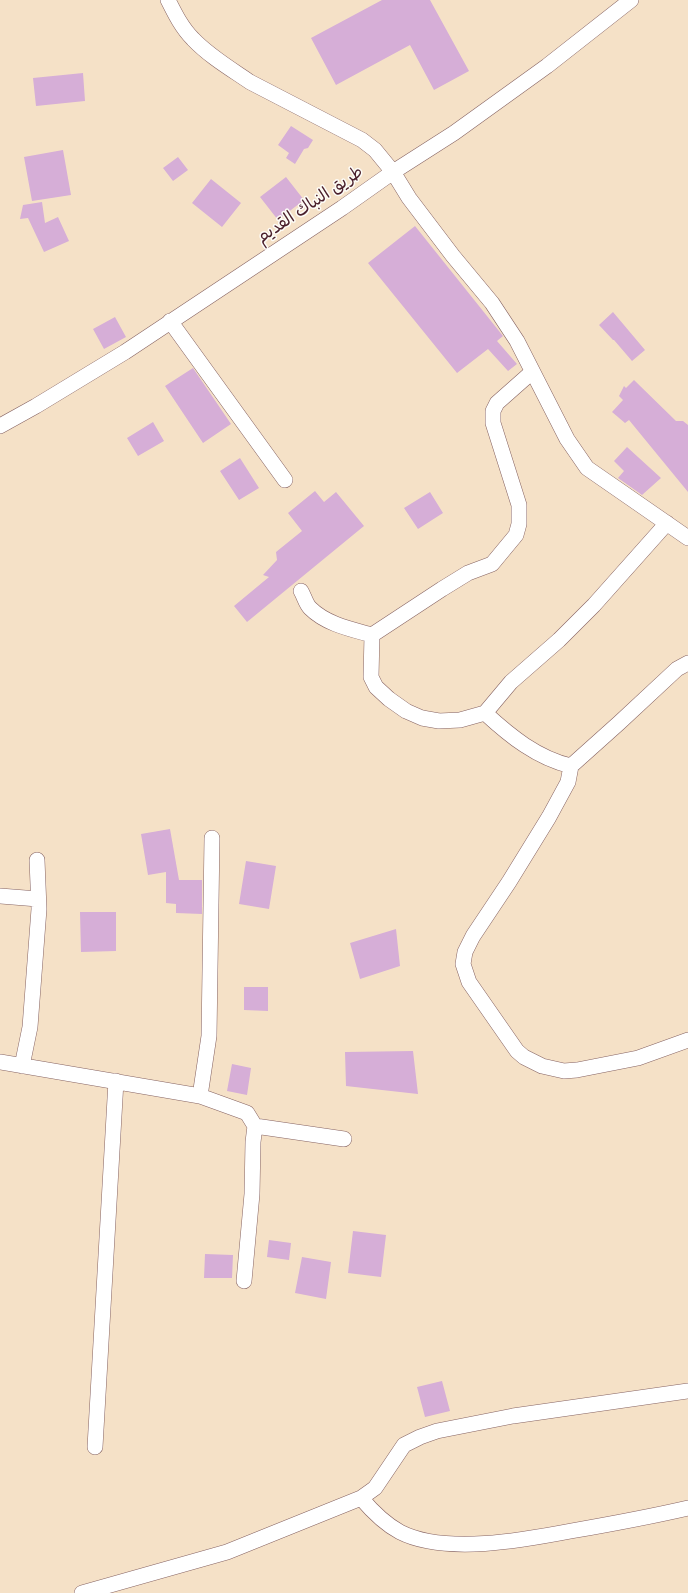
<!DOCTYPE html>
<html>
<head>
<meta charset="utf-8">
<style>
	body { margin:0 }
	canvas { display:block; background:#f5e1c7 }
</style>
</head>
<body>
<canvas width="688" height="1593"></canvas>
<script>
const c = document.querySelector('canvas').getContext('2d');
c.lineJoin = 'round';
function fill(path, color) { c.fillStyle = color; c.fill(path, 'evenodd'); }
function stroke(path, color, width, dash) { c.strokeStyle = color; c.lineWidth = width; c.lineCap = dash ? 'butt' : 'round'; c.setLineDash(dash || []); c.stroke(path); }
function write(font, color, halo, rows, align = 'center') {
  c.font = font + ' Caveat,"Playpen Sans Arabic",sans-serif'; c.lineWidth = 3; c.setLineDash([]); c.textBaseline = 'middle'; c.strokeStyle = halo; c.fillStyle = color; for (const [text, x, y, turn = 0] of rows) {
    c.save(); c.translate(x, y); c.rotate((+turn || 0) * Math.PI / 180); c.textAlign = isNaN(turn) ? turn : align; if (halo) c.strokeText(text, 0, 0); c.fillText(text, 0, 0); c.restore();
  }
}
const building = new Path2D(`
	M 382,0 L 430,0 L 469,71 L 434,90 L 410,45 L 336,85 L 311,38 Z
	M 83,73 L 85,101 L 36,106 L 33,78 Z
	M 291,126 L 313,140 L 308,148 L 304,149 L 295,164 L 286,158 L 289,153 L 278,145 Z
	M 63,150 L 71,195 L 32,201 L 24,157 Z
	M 178,157 L 188,170 L 173,181 L 163,168 Z
	M 286,177 L 304,200 L 278,220 L 260,197 Z
	M 211,179 L 241,203 L 222,227 L 192,203 Z
	M 42,202 L 45,223 L 58,217 L 69,241 L 44,252 L 28,218 L 20,219 L 23,205 Z
	M 415,226 L 503,336 L 497,341 L 517,364 L 508,371 L 488,349 L 457,373 L 368,263 Z
	M 613,312 L 645,350 L 632,361 L 614,340 L 613,340 L 599,325 Z
	M 115,317 L 126,337 L 104,349 L 93,329 Z
	M 193,368 L 231,424 L 203,443 L 165,386 Z
	M 634,380 L 676,421 L 683,421 L 688,425 L 688,492 L 629,420 L 625,423 L 612,412 L 623,400 L 619,396 L 624,386 L 626,388 Z
	M 153,422 L 164,441 L 138,456 L 127,438 Z
	M 627,447 L 661,478 L 642,495 L 618,478 L 624,471 L 614,461 Z
	M 240,458 L 259,488 L 239,500 L 220,471 Z
	M 315,491 L 324,502 L 336,492 L 364,526 L 247,622 L 234,606 L 269,577 L 263,575 L 277,560 L 276,552 L 302,531 L 288,513 Z
	M 430,492 L 443,513 L 418,529 L 404,508 Z
	M 170,829 L 179,880 L 202,880 L 202,914 L 176,913 L 176,904 L 166,903 L 166,872 L 148,875 L 141,834 Z
	M 246,861 L 276,866 L 269,909 L 239,904 Z
	M 80,912 L 116,912 L 116,951 L 81,952 Z
	M 396,929 L 400,966 L 360,979 L 350,943 Z
	M 244,987 L 268,987 L 268,1011 L 244,1010 Z
	M 413,1051 L 418,1094 L 346,1086 L 345,1052 Z
	M 232,1064 L 251,1068 L 247,1095 L 227,1091 Z
	M 353,1231 L 386,1235 L 381,1277 L 348,1273 Z
	M 269,1240 L 291,1243 L 289,1260 L 267,1257 Z
	M 205,1254 L 233,1255 L 232,1278 L 204,1278 Z
	M 302,1257 L 331,1262 L 326,1299 L 295,1293 Z
	M 442,1381 L 450,1411 L 425,1417 L 417,1387 Z`);
const minor = new Path2D(`
	M 168,0 C 175,14 182,28 193,39 C 209,56 231,69 250,82 L 362,140 L 375,150 L 393,172 L 409,198 L 453,256 L 492,303 L 517,341 L 567,439 L 587,468 L 688,538
	M 170,321 L 285,480
	M 0,426 L 36,406 L 125,352 L 342,208 L 393,172 L 454,133 L 547,66 L 631,0
	M 301,591 C 304,596 306,604 310,608 C 326,624 350,629 372,635 L 442,589 L 468,573 L 492,564 L 516,535 L 519,524 L 519,505 L 493,423 L 493,411 L 497,403 L 532,372
	M 372,635 L 371,677 L 376,687 L 389,699 L 406,711 L 422,718 L 439,721 L 460,720 L 485,713 L 511,682 L 559,640 L 594,605 L 667,523
	M 485,713 C 510,736 537,758 571,766 L 619,723 L 677,669 L 688,663
	M 571,766 L 568,782 L 549,817 L 509,882 L 473,936 L 465,952 L 463,964 L 469,982 L 517,1051 L 524,1057 L 542,1066 L 564,1071 L 577,1070 L 638,1058 L 688,1040
	M 0,896 L 38,899
	M 0,1062 L 200,1096 L 247,1113 L 255,1126 L 253,1142 L 252,1194 L 244,1281
	M 22,1066 L 30,1027 L 39,909 L 37,860
	M 200,1096 L 209,1036 L 212,838
	M 255,1126 L 344,1139
	M 95,1447 L 116,1081
	M 361,1498 C 372,1511 385,1524 400,1532 C 445,1555 524,1540 571,1531 C 611,1524 649,1517 688,1508
	M 82,1593 L 227,1552 L 361,1498 L 375,1488 L 404,1445 L 420,1437 L 437,1431 L 513,1416 L 688,1391`);
const streetNames = [
	["طريق النباك القديم",310,205,-34]
];
fill(building, '#d6aed7');
stroke(minor, '#866362', 16);
stroke(minor, '#fff', 15);
write('17px', '#4a1f2b', '#fdfcf7', streetNames);
</script>
</body>
</html>
